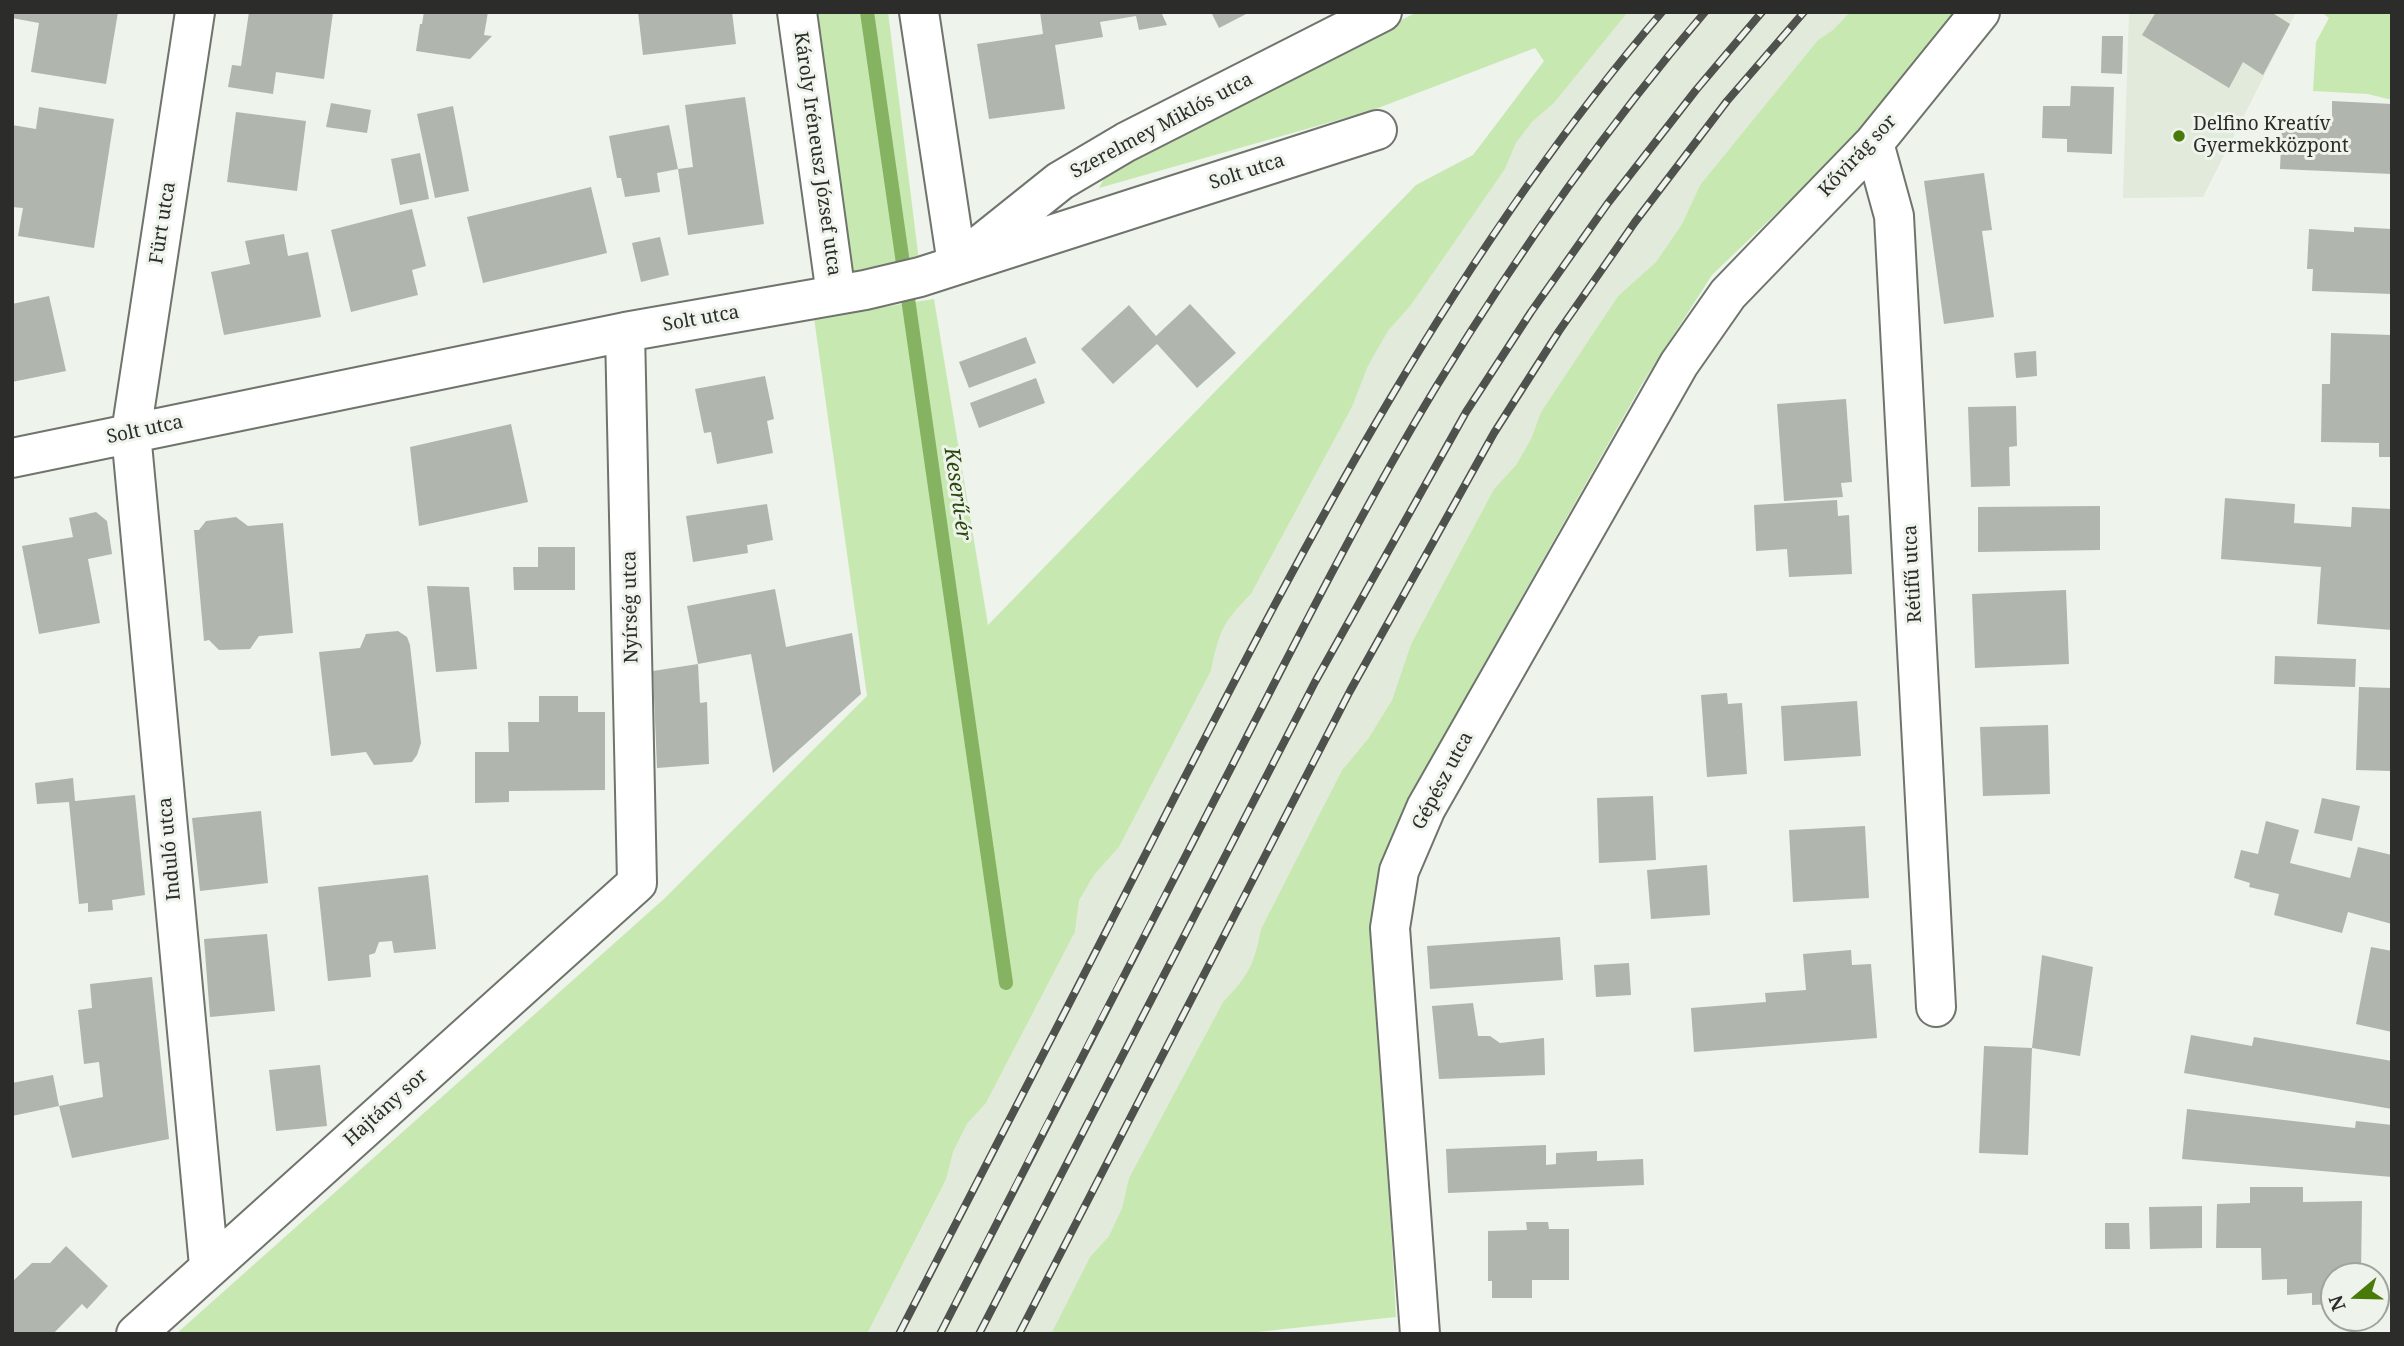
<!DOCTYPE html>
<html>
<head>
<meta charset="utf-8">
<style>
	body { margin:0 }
	#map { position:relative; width:2404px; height:1346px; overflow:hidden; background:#eef3eb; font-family:"Noto Serif",serif }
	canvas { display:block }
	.frame { position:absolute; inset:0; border:14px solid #2c2d2a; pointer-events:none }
	.north { position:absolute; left:2320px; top:1262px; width:70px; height:70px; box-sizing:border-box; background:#eef3eb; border:2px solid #a0a49e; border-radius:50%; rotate:251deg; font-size:19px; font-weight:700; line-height:28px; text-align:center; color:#2c2d2a }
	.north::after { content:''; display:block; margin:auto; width:24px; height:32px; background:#487b09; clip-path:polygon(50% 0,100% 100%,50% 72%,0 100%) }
</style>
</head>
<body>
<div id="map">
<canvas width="2404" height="1346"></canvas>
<div class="frame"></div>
<div class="north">N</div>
</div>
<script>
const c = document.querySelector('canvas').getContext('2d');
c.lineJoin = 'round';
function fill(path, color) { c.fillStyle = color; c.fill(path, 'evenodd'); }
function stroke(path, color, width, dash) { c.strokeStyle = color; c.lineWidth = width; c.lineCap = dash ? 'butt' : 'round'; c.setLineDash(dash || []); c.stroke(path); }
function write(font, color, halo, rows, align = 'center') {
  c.font = font + ' "Noto Serif",serif'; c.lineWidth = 6; c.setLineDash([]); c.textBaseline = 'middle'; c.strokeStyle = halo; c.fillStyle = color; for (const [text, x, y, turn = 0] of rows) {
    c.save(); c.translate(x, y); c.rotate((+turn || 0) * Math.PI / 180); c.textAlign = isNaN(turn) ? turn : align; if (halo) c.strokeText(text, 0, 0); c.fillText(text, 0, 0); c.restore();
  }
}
const built = new Path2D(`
	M 1628,12 L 1850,12 L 1833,30 L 1818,40 L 1700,185 L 1682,224 L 1656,262 L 1618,296 L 1541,412 L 1531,439 L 1516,465 L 1494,489 L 1411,644 L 1392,700 L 1368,739 L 1342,770 L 1261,929 L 1255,955 L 1243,982 L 1223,1002 L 1129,1178 L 1122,1208 L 1109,1236 L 1090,1257 L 1051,1334 L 867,1334 L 946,1181 L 953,1152 L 967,1124 L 986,1103 L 1075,932 L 1079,902 L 1094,875 L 1119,847 L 1211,671 L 1217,642 L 1228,617 L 1251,594 L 1352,407 L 1368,366 L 1388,331 L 1411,305 L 1505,169 L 1516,143 L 1532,122 L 1554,103 Z
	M 2129,12 L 2296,12 L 2203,197 L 2123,198 Z`);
const green = new Path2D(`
	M 811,12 L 888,12 L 919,261 L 851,277 Z
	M 1417,12 L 1628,12 L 1554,103 L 1532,122 L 1516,143 L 1505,169 L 1411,305 L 1388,331 L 1368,366 L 1352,407 L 1251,594 C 1222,623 1219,632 1211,671 L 1119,847 L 1094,875 L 1079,901 L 1075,932 L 986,1103 L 967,1124 L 953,1152 L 946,1180 L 867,1334 L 176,1334 L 665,898 L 867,696 L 814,318 L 934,299 L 988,625 L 1416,185 L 1473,155 L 1544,61 L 1535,48 L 1373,110 L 1099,188 L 1108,171 Z
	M 1850,12 L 1955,12 L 1857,136 L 1712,275 L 1642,384 L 1475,680 L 1392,842 L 1375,939 L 1396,1317 L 1239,1334 L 1051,1334 L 1090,1257 L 1109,1236 L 1122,1208 L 1129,1178 L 1223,1002 C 1248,977 1254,964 1261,929 L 1342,770 L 1368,739 L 1392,700 L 1411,644 L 1494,489 L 1516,465 L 1531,439 L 1541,412 L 1618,296 L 1656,262 L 1682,224 L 1700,185 L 1818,40 L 1833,30 Z
	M 2321,12 L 2392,12 L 2392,100 L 2368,94 L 2313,91 L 2316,42 L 2329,18 Z`);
const stream = new Path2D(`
	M 867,12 L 1006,983`);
const building = new Path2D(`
	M 12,12 L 118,12 L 106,84 L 31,72 L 39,23 L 12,18 Z
	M 249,12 L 333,12 L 324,79 L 276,72 L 273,94 L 228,87 L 232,65 L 241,66 Z
	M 424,12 L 488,12 L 484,35 L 492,36 L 470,59 L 416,51 L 420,24 L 422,24 Z
	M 638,12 L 732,12 L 736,44 L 643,55 Z
	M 1040,12 L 1161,12 L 1167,25 L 1139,30 L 1136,16 L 1100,22 L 1103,37 L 1055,45 L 1065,109 L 989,119 L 977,44 L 1043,34 Z
	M 1211,12 L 1250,12 L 1219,28 Z
	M 2156,12 L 2271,12 L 2290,24 L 2263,75 L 2243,62 L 2229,88 L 2142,35 Z
	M 2102,36 L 2123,36 L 2122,74 L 2101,73 Z
	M 2071,86 L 2114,87 L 2112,154 L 2067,152 L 2067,139 L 2042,138 L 2043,106 L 2070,106 Z
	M 745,97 L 764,224 L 688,235 L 678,169 L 693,167 L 685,105 Z
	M 2332,101 L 2392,104 L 2392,174 L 2280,169 L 2282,124 L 2332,126 Z
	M 331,103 L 371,110 L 367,133 L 326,127 Z
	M 453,106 L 469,191 L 435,198 L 417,114 Z
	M 39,107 L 114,119 L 94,248 L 18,236 L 23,208 L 12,207 L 12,125 L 36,129 Z
	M 236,112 L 306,121 L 297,191 L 227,182 Z
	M 669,125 L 678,169 L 657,173 L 660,192 L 625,197 L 621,178 L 617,178 L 609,136 Z
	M 420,153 L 429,199 L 400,205 L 391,159 Z
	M 1984,173 L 1992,230 L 1982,231 L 1994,317 L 1944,324 L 1924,181 Z
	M 591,187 L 607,253 L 483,283 L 467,217 Z
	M 412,209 L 426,266 L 412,270 L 418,295 L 351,312 L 331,230 Z
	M 2354,227 L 2392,229 L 2392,294 L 2312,291 L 2313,269 L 2307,269 L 2309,229 L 2354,232 Z
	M 284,234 L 288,256 L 308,252 L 321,317 L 224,335 L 211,272 L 250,264 L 245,241 Z
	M 660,237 L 669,275 L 641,282 L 632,243 Z
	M 49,296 L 66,371 L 12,382 L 12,304 Z
	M 1190,304 L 1236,353 L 1197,388 L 1157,344 L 1113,384 L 1081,349 L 1129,305 L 1156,336 Z
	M 2331,333 L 2392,335 L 2392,457 L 2379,457 L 2379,443 L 2321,442 L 2322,384 L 2330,384 Z
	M 1026,337 L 1036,363 L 969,388 L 959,362 Z
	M 2036,351 L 2037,376 L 2016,378 L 2014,353 Z
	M 765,376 L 774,419 L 767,421 L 773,453 L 717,464 L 711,432 L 704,433 L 695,389 Z
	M 1036,378 L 1045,403 L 979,428 L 970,403 Z
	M 1846,399 L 1852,482 L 1841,483 L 1843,497 L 1784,501 L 1777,404 Z
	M 2016,406 L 2017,446 L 2009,447 L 2010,486 L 1971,487 L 1968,407 Z
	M 511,424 L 528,502 L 419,526 L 410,447 Z
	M 2225,498 L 2295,504 L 2294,523 L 2351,527 L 2352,507 L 2392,509 L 2392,630 L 2317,624 L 2321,567 L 2221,559 Z
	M 1837,500 L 1838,516 L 1849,515 L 1852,574 L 1789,577 L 1787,549 L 1756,551 L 1754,505 Z
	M 767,504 L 773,540 L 747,545 L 748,553 L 693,562 L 686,516 Z
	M 2100,506 L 2100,550 L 1978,552 L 1978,507 Z
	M 96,512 L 107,521 L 112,554 L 88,559 L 100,623 L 39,634 L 22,546 L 73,537 L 69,518 Z
	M 236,517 L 248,526 L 283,523 L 293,633 L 259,636 L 250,649 L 219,650 L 209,640 L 204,641 L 194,530 L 199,530 L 206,521 Z
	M 538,547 L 575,547 L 575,590 L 514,590 L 513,567 L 538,567 Z
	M 427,586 L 469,587 L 477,669 L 436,672 Z
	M 775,589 L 786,647 L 852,633 L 861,694 L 773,773 L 751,654 L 698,664 L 700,703 L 707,702 L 709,764 L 657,768 L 653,671 L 698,664 L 687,606 Z
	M 2066,590 L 2069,664 L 1975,668 L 1972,594 Z
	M 398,631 L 407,637 L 410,645 L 421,743 L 417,755 L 412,762 L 374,765 L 366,752 L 331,756 L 319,652 L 360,648 L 366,634 Z
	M 2275,656 L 2356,659 L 2355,687 L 2274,684 Z
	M 2359,687 L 2392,688 L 2392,771 L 2356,770 Z
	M 1727,693 L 1728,704 L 1742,703 L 1747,774 L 1707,777 L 1701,695 Z
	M 539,696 L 578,696 L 578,712 L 605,712 L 605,790 L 509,791 L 509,802 L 475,803 L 475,752 L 509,752 L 508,722 L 539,722 Z
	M 1857,701 L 1861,756 L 1784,761 L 1781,706 Z
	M 2048,725 L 2050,794 L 1983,796 L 1980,727 Z
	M 73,778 L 75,801 L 135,795 L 145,895 L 112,900 L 113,910 L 88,912 L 88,903 L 79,904 L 69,802 L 37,804 L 35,783 Z
	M 1653,796 L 1656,860 L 1599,863 L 1597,798 Z
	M 2322,798 L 2360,806 L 2352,841 L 2314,833 Z
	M 261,811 L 268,883 L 200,891 L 192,818 Z
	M 2266,821 L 2299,830 L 2290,863 L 2350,878 L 2358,847 L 2392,855 L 2392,924 L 2348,912 L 2342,933 L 2274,915 L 2279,894 L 2249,887 L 2250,883 L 2234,878 L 2241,850 L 2258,854 Z
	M 1865,826 L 1869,898 L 1793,902 L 1789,830 Z
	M 1707,865 L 1710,915 L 1651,919 L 1647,870 Z
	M 428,875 L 436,949 L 394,953 L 392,941 L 379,942 L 375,953 L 369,955 L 371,977 L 328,981 L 318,887 Z
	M 267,934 L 275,1011 L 210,1017 L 204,939 Z
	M 1560,937 L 1563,980 L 1430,989 L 1427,946 Z
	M 2371,947 L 2392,951 L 2392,1032 L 2356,1024 Z
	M 1851,950 L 1852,965 L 1871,964 L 1877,1038 L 1694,1052 L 1691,1008 L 1766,1002 L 1765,993 L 1806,990 L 1803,954 Z
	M 2042,955 L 2093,967 L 2080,1056 L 2032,1048 L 2028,1155 L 1979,1153 L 1984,1046 L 2032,1048 Z
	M 1629,963 L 1631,995 L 1596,997 L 1594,965 Z
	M 152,977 L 169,1139 L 72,1158 L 59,1106 L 103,1097 L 99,1062 L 84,1064 L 78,1010 L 92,1008 L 90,984 Z
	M 1473,1003 L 1478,1036 L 1490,1036 L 1500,1043 L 1544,1038 L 1545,1075 L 1439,1079 L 1432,1006 Z
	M 2191,1035 L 2252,1046 L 2254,1037 L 2392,1061 L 2392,1109 L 2184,1073 Z
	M 320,1065 L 327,1126 L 276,1131 L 269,1070 Z
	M 53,1075 L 59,1106 L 12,1116 L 12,1083 Z
	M 2187,1109 L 2355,1128 L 2356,1121 L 2392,1125 L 2392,1177 L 2182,1159 Z
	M 1546,1145 L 1546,1165 L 1556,1164 L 1556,1153 L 1597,1151 L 1597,1161 L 1643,1159 L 1644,1185 L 1448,1193 L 1446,1149 Z
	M 2250,1187 L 2303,1187 L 2303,1202 L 2362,1201 L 2361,1276 L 2334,1276 L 2334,1304 L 2312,1305 L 2312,1293 L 2287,1295 L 2287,1279 L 2262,1280 L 2261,1248 L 2216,1248 L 2217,1204 L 2250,1203 Z
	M 2202,1206 L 2202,1248 L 2150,1249 L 2149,1207 Z
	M 1526,1222 L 1548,1222 L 1549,1229 L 1569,1229 L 1569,1280 L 1532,1280 L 1532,1298 L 1492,1298 L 1492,1281 L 1488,1281 L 1488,1231 L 1527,1230 Z
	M 2105,1223 L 2129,1223 L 2130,1249 L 2105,1249 Z
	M 66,1246 L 108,1286 L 87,1309 L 82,1304 L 53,1334 L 12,1334 L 12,1282 L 32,1263 L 50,1263 Z`);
const minor = new Path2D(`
	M 195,12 L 131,433 L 209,1266
	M 797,12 L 836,295
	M 919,12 L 957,264
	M 1874,143 L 1894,216 L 1936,1007
	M 975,249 L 1060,181 L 1126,142 L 1382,12
	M 12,458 L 625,332 L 865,290 L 920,277 L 1377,130
	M 136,1334 L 637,883 L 625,332
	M 1420,1334 L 1390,928 L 1399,871 L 1426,808 L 1679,364 L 1728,294 L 1874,143 L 1980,12`);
const rail = new Path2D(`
	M 899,1334 C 988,1160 1078,988 1166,814 C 1309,535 1456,252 1662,12
	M 940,1334 C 1032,1153 1125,973 1218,793 C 1288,657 1357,518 1436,387 C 1516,256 1605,129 1705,12
	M 979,1334 L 1315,682 L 1466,412 L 1531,312 L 1608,203 L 1696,90 L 1762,12
	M 1019,1334 L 1350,691 L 1494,433 L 1559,331 L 1635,222 L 1727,101 L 1804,12`);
const markers = [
	[2179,136,7,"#487b09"]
];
const poiNames = [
	["Delfino Kreatív",2193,125],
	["Gyermekközpont",2193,147]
];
const streetNames = [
	["Szerelmey Miklós utca",1162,126,-28],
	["Károly Iréneusz József utca",817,154,82],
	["Kővirág sor",1858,156,-47],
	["Solt utca",1247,172,-18],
	["Fürt utca",163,223,-81],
	["Solt utca",701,319,-10],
	["Solt utca",145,430,-12],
	["Rétifű utca",1913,574,-93],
	["Nyírség utca",631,607,-91],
	["Gépész utca",1443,781,-62],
	["Induló utca",170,849,-95],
	["Hajtány sor",386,1108,-42]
];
const waterNames = [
	["Keserű-ér",957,494,82]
];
fill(built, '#e1eadb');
fill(green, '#c8e8b2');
stroke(stream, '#86b361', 14);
fill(building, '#b0b5ad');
stroke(minor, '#6f746d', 42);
stroke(minor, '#fff', 38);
stroke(rail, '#4f514d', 8);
stroke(rail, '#eef3eb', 5, [16]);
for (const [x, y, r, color] of markers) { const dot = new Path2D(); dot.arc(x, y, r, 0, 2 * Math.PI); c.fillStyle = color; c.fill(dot); stroke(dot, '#eef3eb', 2.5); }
write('19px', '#2c2d2a', '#eef3eb', poiNames, 'left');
write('19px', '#2c2d2a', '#eef3eb', streetNames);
write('italic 21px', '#2a470c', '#eef3eb', waterNames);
</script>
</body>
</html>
